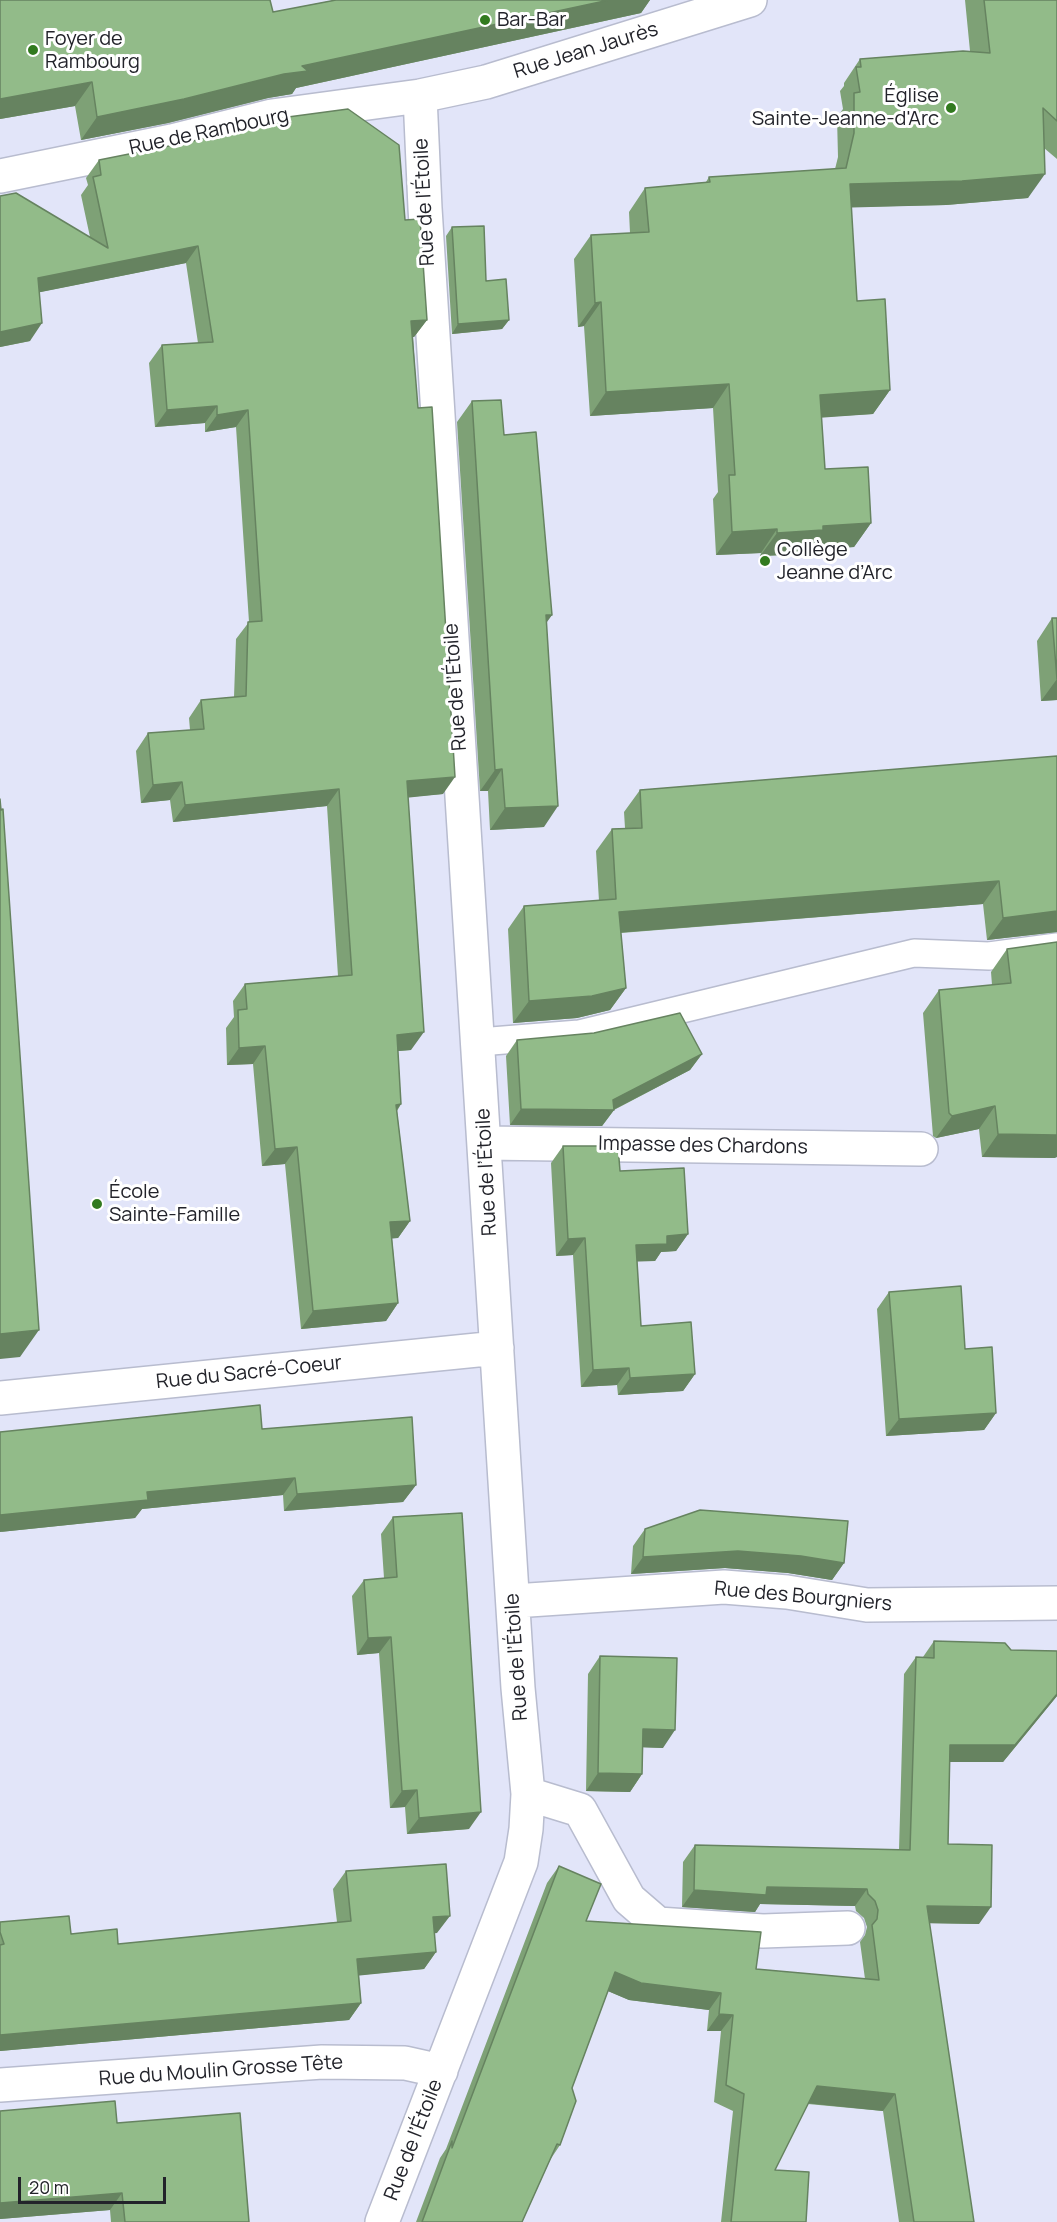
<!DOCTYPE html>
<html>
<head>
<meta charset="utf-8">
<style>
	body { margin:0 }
	#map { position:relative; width:1057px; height:2222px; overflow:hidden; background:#e2e5f9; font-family:Manrope,sans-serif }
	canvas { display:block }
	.scale { position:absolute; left:18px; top:2177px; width:148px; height:27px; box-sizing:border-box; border:3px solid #22232a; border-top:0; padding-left:8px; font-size:18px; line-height:21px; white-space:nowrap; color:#22232a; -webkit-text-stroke:4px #fff; paint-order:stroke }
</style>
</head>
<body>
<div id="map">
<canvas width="1057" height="2222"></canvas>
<div class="scale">20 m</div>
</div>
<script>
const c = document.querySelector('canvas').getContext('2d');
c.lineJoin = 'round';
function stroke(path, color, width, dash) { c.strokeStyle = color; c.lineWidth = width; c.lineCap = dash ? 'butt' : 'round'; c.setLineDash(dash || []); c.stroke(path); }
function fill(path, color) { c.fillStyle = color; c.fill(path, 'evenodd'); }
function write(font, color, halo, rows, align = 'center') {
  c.font = font + ' Manrope,sans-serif'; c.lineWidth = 6; c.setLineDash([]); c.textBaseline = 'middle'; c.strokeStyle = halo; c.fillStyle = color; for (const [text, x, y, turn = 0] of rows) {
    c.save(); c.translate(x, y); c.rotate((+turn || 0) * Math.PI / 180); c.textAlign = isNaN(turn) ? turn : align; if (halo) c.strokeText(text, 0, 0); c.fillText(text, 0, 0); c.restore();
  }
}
const lane = new Path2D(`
	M 479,1042 L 579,1034 L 914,953 L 989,956 L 1057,947`);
const street = new Path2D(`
	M 0,176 L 172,141 L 272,116 L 420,96 L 486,82 L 750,0
	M 485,1143 L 921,1149
	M 0,1398 L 497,1348
	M 514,1601 L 724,1587 L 787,1592 L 867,1605 L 1057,1603
	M 528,1794 L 580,1810 L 629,1899 L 658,1924 L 763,1931 L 848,1928
	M 0,2085 L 322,2062 L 405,2063 L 441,2071
	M 382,2222 L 521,1862 L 526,1829 L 528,1794 L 518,1688 L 425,208 L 420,96`);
const wall = new Path2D(`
	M 0,0 L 273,12 L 335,0 L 650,0 L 641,13 L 296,88 L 292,94 L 268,98 L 168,123 L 81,140 L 75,106 L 0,119 Z
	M 965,0 L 1057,0 L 1057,159 L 1044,148 L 1028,198 L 946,205 L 851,207 L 857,301 L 890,390 L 873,414 L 821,417 L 825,469 L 871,523 L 854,547 L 809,550 L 807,554 L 760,556 L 761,553 L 716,555 L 713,499 L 718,492 L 713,408 L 590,416 L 584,326 L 578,327 L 574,259 L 591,235 L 630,233 L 629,212 L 645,188 L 706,182 L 709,177 L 835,169 L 838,157 L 837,117 L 843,109 L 840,91 L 844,86 L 844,83 L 860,59 L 970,51 Z
	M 99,160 L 405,220 L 427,320 L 414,337 L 413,337 L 443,794 L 408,797 L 411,1050 L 398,1051 L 401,1104 L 397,1111 L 410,1221 L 398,1238 L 392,1238 L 398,1303 L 386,1321 L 301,1329 L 285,1164 L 262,1166 L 253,1064 L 227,1065 L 226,1028 L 234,1017 L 233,1001 L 245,984 L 338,976 L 327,806 L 173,822 L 170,800 L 141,803 L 136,751 L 148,733 L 190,730 L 189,718 L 201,700 L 234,697 L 236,639 L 249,622 L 236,427 L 205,432 L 205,423 L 155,427 L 149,363 L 162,345 L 198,343 L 186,263 L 40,292 L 30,341 L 0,347 L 0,196 L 90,237 L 81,195 L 88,185 L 86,178 Z
	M 452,227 L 509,320 L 502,329 L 452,334 L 446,236 Z
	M 472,401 L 504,435 L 552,615 L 546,622 L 544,827 L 490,830 L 488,791 L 480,791 L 457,422 Z
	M 1052,618 L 1057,618 L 1057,700 L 1041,701 L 1037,641 Z
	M 1057,756 L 1057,932 L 987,940 L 983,904 L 621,933 L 626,988 L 610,1010 L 577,1018 L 513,1023 L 508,929 L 524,906 L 599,901 L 596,851 L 612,829 L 625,828 L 624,812 L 640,790 Z
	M 1007,949 L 1055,1158 L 982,1157 L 979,1129 L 936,1138 L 933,1136 L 923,1013 L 939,990 L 992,985 L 991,972 Z
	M 517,1040 L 702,1054 L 690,1070 L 614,1110 L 602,1126 L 510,1125 L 506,1056 Z
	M 563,1146 L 620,1171 L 688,1234 L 676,1251 L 661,1252 L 655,1261 L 637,1261 L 641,1326 L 695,1374 L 683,1391 L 618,1395 L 617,1385 L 581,1387 L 573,1255 L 556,1256 L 551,1163 Z
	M 889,1292 L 965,1349 L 996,1413 L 984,1430 L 886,1436 L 877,1309 Z
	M 262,1429 L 416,1485 L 403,1502 L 284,1511 L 283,1495 L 142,1509 L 135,1518 L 0,1532 Z
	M 393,1517 L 469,1829 L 407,1834 L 405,1807 L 390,1808 L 379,1653 L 357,1655 L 352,1596 L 364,1580 L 384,1578 L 381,1534 Z
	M 645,1529 L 844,1563 L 832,1580 L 788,1573 L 725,1568 L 631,1574 L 633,1546 Z
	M 934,1641 L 1011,1650 L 1057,1651 L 1057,1696 L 1003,1762 L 950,1762 L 948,1844 L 979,1924 L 929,1923 L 974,2222 L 899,2222 L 883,2111 L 808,2104 L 775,2170 L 806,2222 L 721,2222 L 733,2111 L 714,2102 L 721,2031 L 707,2031 L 709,2010 L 629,2000 L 608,1991 L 572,2088 L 560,2145 L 550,2160 L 522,2222 L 416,2222 L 440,2158 L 446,2149 L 547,1883 L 559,1866 L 586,1921 L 756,1969 L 865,1979 L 860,1942 L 865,1935 L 867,1927 L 864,1918 L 856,1911 L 855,1906 L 760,1904 L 755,1912 L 682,1907 L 683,1862 L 695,1845 L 899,1850 L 904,1674 L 916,1657 L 923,1657 Z
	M 600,1656 L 663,1748 L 643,1747 L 642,1774 L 630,1792 L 586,1791 L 588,1674 Z
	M 346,1871 L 437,1933 L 434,1933 L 436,1952 L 424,1969 L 359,1975 L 361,2003 L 349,2020 L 0,2051 L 0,1922 L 71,1934 L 118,1944 L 337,1922 L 333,1889 Z
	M 0,2111 L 117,2123 L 249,2222 L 111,2222 L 110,2210 L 0,2219 Z`);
const shadedWall = new Path2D(`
	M 609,0 L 650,0 L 641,13 L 296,88 L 292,94 L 268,98 L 168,123 L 81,140 L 97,117 L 302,66 Z
	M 92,82 L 75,106 L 0,119 L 0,99 Z
	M 1045,174 L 1028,198 L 946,205 L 833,208 L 850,184 Z
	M 198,246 L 186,263 L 26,295 L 38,278 Z
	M 601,302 L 584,326 L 578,327 L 595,303 Z
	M 427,320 L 414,337 L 399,339 L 411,321 Z
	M 509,320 L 502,329 L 452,334 L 458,324 Z
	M 42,323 L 30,341 L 0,347 L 0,332 Z
	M 729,384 L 713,408 L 590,416 L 606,392 Z
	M 890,390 L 873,414 L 803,419 L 820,395 Z
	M 217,406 L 205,423 L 155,427 L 167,410 Z
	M 248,410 L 236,427 L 205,432 L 217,415 Z
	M 871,523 L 854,547 L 809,550 L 807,554 L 760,556 L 777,533 L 823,526 Z
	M 777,529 L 761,553 L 716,555 L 732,532 Z
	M 546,615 L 552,615 L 537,636 Z
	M 1057,679 L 1057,700 L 1041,701 Z
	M 502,769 L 488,791 L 480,791 L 495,770 Z
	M 455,777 L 443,794 L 395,799 L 407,781 Z
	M 182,782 L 170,800 L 141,803 L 153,785 Z
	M 339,789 L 327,806 L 173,822 L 185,805 Z
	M 558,806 L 544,827 L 490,830 L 505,808 Z
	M 999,881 L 983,904 L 603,934 L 619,912 Z
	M 1057,911 L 1057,932 L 987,940 L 1003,918 Z
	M 626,988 L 610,1010 L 577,1018 L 513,1023 L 529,1001 Z
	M 424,1032 L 411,1050 L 385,1052 L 397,1035 Z
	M 265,1046 L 253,1064 L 227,1065 L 239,1048 Z
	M 702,1054 L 690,1070 L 613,1110 L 614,1110 L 602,1126 L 510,1125 L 521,1109 L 613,1100 Z
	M 401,1104 L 389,1121 L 396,1105 Z
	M 995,1106 L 979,1129 L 936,1138 L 952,1116 Z
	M 998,1134 L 1057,1135 L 1057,1157 L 1055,1158 L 982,1157 Z
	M 297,1147 L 285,1164 L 262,1166 L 275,1149 Z
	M 410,1221 L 398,1238 L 378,1240 L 390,1222 Z
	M 688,1234 L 676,1251 L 661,1252 L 655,1261 L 624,1262 L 636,1245 L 667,1236 Z
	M 585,1238 L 573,1255 L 556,1256 L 568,1239 Z
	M 398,1303 L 386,1321 L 301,1329 L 313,1311 Z
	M 39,1330 L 20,1357 L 0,1359 L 0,1334 Z
	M 629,1368 L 617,1385 L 581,1387 L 593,1370 Z
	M 695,1374 L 683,1391 L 618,1395 L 630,1378 Z
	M 996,1413 L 984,1430 L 886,1436 L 899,1419 Z
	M 295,1478 L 283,1495 L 142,1509 L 135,1518 L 0,1532 L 0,1515 L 147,1492 Z
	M 416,1485 L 403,1502 L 284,1511 L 297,1494 Z
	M 738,1551 L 801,1556 L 844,1563 L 832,1580 L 788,1573 L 725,1568 L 631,1574 L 643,1557 Z
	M 391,1637 L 379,1653 L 357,1655 L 368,1638 Z
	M 1057,1694 L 1057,1696 L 1003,1762 L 938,1762 L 950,1745 Z
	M 643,1729 L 675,1730 L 663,1748 L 631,1747 Z
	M 598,1773 L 642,1774 L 630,1792 L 586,1791 Z
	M 417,1790 L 405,1807 L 390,1808 L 402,1791 Z
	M 481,1812 L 469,1829 L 407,1834 L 419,1818 Z
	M 767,1887 L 867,1889 L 855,1906 L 760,1904 L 755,1912 L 682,1907 L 694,1890 Z
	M 927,1906 L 991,1907 L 979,1924 L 915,1923 Z
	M 450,1916 L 437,1933 L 421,1935 L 433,1917 Z
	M 436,1952 L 424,1969 L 345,1977 L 357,1959 Z
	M 615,1972 L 721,1993 L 709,2010 L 629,2000 L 603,1989 Z
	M 361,2003 L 349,2020 L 0,2051 L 0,2035 Z
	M 719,2014 L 733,2015 L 721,2031 L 707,2031 Z
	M 817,2086 L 895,2094 L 883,2111 L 805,2103 Z
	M 122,2193 L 110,2210 L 0,2219 L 0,2203 Z`);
const building = new Path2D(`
	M 0,0 L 270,0 L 273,12 L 336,0 L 609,0 L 302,66 L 308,71 L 284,74 L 184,99 L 97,117 L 92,82 L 0,99 Z
	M 984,0 L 1057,0 L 1057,121 L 1043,108 L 1045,174 L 962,181 L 850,184 L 857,301 L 885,299 L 890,390 L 820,395 L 825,469 L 868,467 L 871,523 L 823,526 L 823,530 L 777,533 L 777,529 L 732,532 L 729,475 L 735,475 L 729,384 L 606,392 L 601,302 L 595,303 L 591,235 L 649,232 L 645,188 L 710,182 L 709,177 L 846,168 L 854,133 L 854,93 L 860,92 L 856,67 L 861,67 L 860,59 L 963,51 L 990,53 Z
	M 348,109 L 399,145 L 405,220 L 420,219 L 427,320 L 411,321 L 418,408 L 432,407 L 455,777 L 407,781 L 424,1032 L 397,1035 L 401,1104 L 396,1105 L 410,1221 L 390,1222 L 398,1303 L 313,1311 L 297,1147 L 275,1149 L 265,1046 L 239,1048 L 238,1010 L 247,1009 L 245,984 L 352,975 L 339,789 L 185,805 L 182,782 L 153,785 L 148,733 L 204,729 L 201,700 L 246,696 L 248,622 L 262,621 L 248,410 L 217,415 L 217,406 L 167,410 L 162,345 L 213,342 L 198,246 L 38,278 L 42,323 L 0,332 L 0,196 L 16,193 L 108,248 L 93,177 L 101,175 L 99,160 L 189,142 L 288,117 Z
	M 484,226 L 486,281 L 506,279 L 509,320 L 458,324 L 452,227 Z
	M 501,400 L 504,435 L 536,432 L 552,615 L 546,615 L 558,806 L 505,808 L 502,769 L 495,770 L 472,401 Z
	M 1052,618 L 1057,618 L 1057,679 Z
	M 1057,756 L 1057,911 L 1003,918 L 999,881 L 619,912 L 626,988 L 592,996 L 529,1001 L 524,906 L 616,899 L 612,829 L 642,828 L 640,790 Z
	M 0,799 L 1,810 L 3,809 L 39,1330 L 0,1334 Z
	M 1057,942 L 1057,1135 L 998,1134 L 995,1106 L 952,1116 L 949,1113 L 939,990 L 1011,983 L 1007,949 Z
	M 680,1013 L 702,1054 L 613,1100 L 614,1110 L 521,1109 L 517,1040 L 594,1033 Z
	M 563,1146 L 618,1146 L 620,1171 L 684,1168 L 688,1234 L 667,1236 L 667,1244 L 636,1245 L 641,1326 L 691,1322 L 695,1374 L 630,1378 L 629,1368 L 593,1370 L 585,1238 L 568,1239 Z
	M 961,1286 L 965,1349 L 992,1347 L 996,1413 L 899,1419 L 889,1292 Z
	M 260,1405 L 262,1429 L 412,1417 L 416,1485 L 297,1494 L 295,1478 L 147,1492 L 148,1500 L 0,1515 L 0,1432 Z
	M 700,1510 L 848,1521 L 844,1563 L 801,1556 L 738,1551 L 643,1557 L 645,1529 Z
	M 462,1513 L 481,1812 L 419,1818 L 417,1790 L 402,1791 L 391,1637 L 368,1638 L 364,1580 L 397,1577 L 393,1517 Z
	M 934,1641 L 1005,1643 L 1011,1650 L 1057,1651 L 1057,1694 L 1015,1745 L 950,1745 L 948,1844 L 992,1845 L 991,1907 L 927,1906 L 974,2222 L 914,2222 L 895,2094 L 817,2086 L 775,2170 L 809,2172 L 806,2222 L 731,2222 L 744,2094 L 726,2085 L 733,2015 L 719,2014 L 721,1993 L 641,1983 L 615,1972 L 572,2088 L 576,2101 L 560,2145 L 557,2144 L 522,2222 L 422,2222 L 452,2141 L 452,2148 L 559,1866 L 601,1884 L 586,1921 L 761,1932 L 756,1969 L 879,1980 L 872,1925 L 877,1919 L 878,1910 L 875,1901 L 868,1894 L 867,1889 L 767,1887 L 766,1895 L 694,1890 L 695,1845 L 910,1850 L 916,1657 L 934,1658 Z
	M 600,1656 L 677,1658 L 675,1730 L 643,1729 L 642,1774 L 598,1773 Z
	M 446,1864 L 450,1916 L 433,1917 L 436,1952 L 357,1959 L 361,2003 L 0,2035 L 0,1945 L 4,1944 L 0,1932 L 0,1922 L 69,1916 L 71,1934 L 117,1929 L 118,1944 L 351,1921 L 346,1871 Z
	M 115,2101 L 117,2123 L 240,2113 L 249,2222 L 125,2222 L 122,2193 L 0,2203 L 0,2111 Z`);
const markers = [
	[485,20,6,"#327a1f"],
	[33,50,6,"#327a1f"],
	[951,108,6,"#327a1f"],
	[765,561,6,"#327a1f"],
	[97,1204,6,"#327a1f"]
];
const poiNames = [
	["Bar-Bar",497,20],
	["Foyer de",45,39],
	["Rambourg",45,62],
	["Église",939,96,"right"],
	["Sainte-Jeanne-d'Arc",939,119,"right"],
	["Collège",777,550],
	["Jeanne d’Arc",777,573],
	["École",109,1192],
	["Sainte-Famille",109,1215]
];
const streetNames = [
	["Rue Jean Jaurès",586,51,-17],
	["Rue de Rambourg",209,132,-12],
	["Rue de l’Étoile",425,202,-93],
	["Rue de l’Étoile",456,687,-94],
	["Impasse des Chardons",703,1146,1],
	["Rue de l’Étoile",487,1172,-93],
	["Rue du Sacré-Coeur",249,1373,-6],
	["Rue des Bourgniers",803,1597,5],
	["Rue de l’Étoile",517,1657,-94],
	["Rue du Moulin Grosse Tête",221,2071,-4],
	["Rue de l’Étoile",414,2140,-69]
];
stroke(lane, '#b8bccf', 30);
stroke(street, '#b8bccf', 36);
stroke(lane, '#fff', 27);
stroke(street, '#fff', 33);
fill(wall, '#7ea176');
fill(shadedWall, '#668360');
fill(building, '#92bb89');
stroke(building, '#668360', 1.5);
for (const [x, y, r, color] of markers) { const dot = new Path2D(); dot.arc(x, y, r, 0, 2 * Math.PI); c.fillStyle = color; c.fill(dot); stroke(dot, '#fff', 2); }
write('20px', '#22232a', '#fff', poiNames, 'left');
write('20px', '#22232a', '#fff', streetNames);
</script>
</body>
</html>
